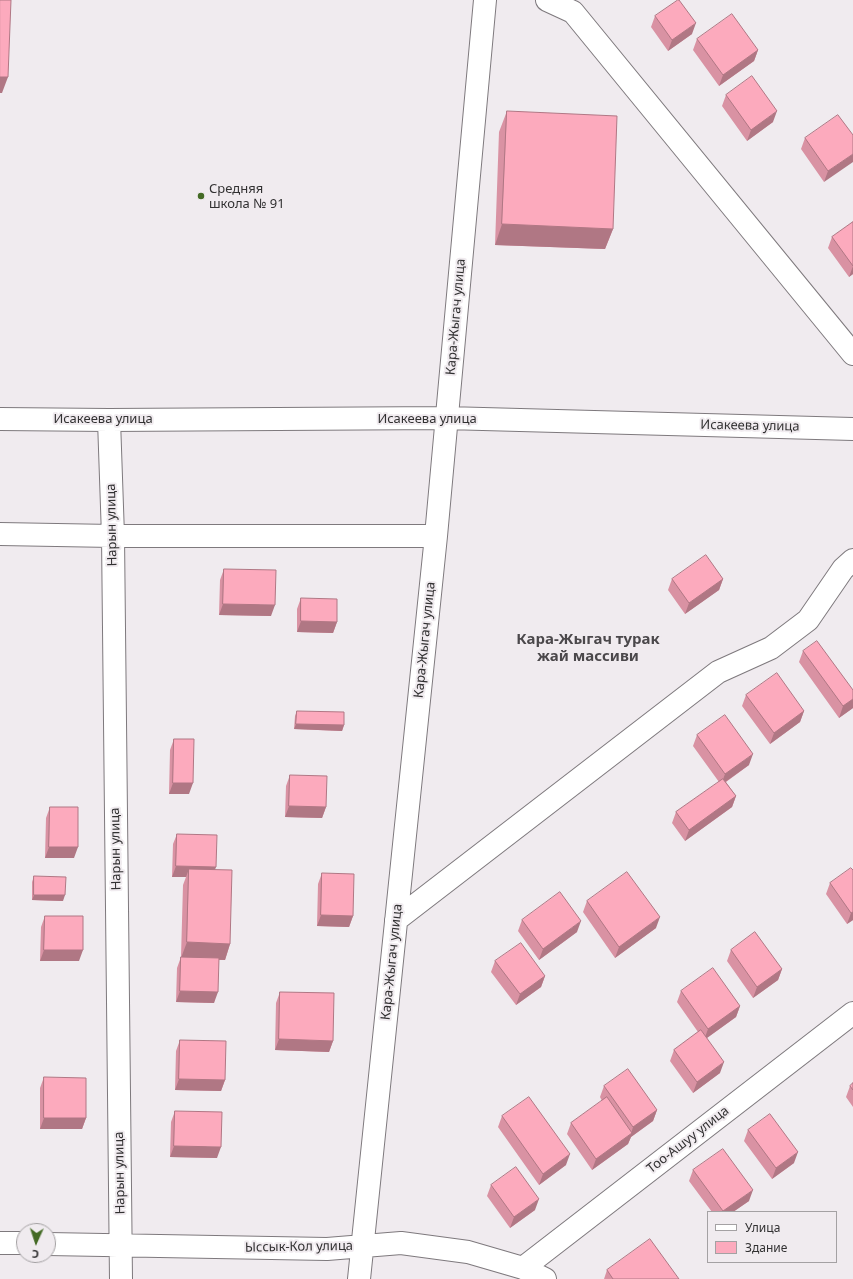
<!DOCTYPE html>
<html>
<head>
<meta charset="utf-8">
<style>
	body { margin:0 }
	#map { position:relative; width:853px; height:1279px; overflow:hidden; background:#f0ebef; font-family:"Noto Sans",sans-serif }
	canvas { display:block }
	.legend { position:absolute; left:707px; top:1211px; width:130px; height:52px; box-sizing:border-box; background:#f0ebef; border:1px solid #a4a1a3; margin:0; padding:5px 7px; list-style:none; font-size:12px; color:#323132 }
	.legend li { display:flex; align-items:center; gap:8px; height:20px }
	.legend b { width:20px; border:1px solid #a4a1a3 }
	.north { position:absolute; left:16px; top:1223px; width:40px; height:40px; box-sizing:border-box; background:#f0ebef; border:1px solid #a4a1a3; border-radius:50%; rotate:183deg; font-size:11px; font-weight:700; line-height:16px; text-align:center; color:#323132 }
	.north::after { content:''; display:block; margin:auto; width:14px; height:18px; background:#446a25; clip-path:polygon(50% 0,100% 100%,50% 72%,0 100%) }
</style>
</head>
<body>
<div id="map">
<canvas width="853" height="1279"></canvas>
<ul class="legend">
<li><b style="height:5px;background:#fff"></b>Улица</li>
<li><b style="height:11px;background:#fcaabd"></b>Здание</li>
</ul>
<div class="north">С</div>
</div>
<script>
const c = document.querySelector('canvas').getContext('2d');
c.lineJoin = 'round';
function stroke(path, color, width, dash) { c.strokeStyle = color; c.lineWidth = width; c.lineCap = dash ? 'butt' : 'round'; c.setLineDash(dash || []); c.stroke(path); }
function fill(path, color) { c.fillStyle = color; c.fill(path, 'evenodd'); }
function write(font, color, halo, rows, align = 'center') {
  c.font = font + ' "Noto Sans",sans-serif'; c.lineWidth = 4; c.setLineDash([]); c.textBaseline = 'middle'; c.strokeStyle = halo; c.fillStyle = color; for (const [text, x, y, turn = 0] of rows) {
    c.save(); c.translate(x, y); c.rotate((+turn || 0) * Math.PI / 180); c.textAlign = isNaN(turn) ? turn : align; if (halo) c.strokeText(text, 0, 0); c.fillText(text, 0, 0); c.restore();
  }
}
const minor = new Path2D(`
	M 547,0 L 573,12 L 853,354
	M 0,419 L 109,420 L 446,418 L 853,429
	M 109,420 L 113,536 L 121,1279
	M 0,534 L 113,536 L 436,536
	M 396,920 L 718,672 L 771,648 L 808,620 L 843,569 L 853,560
	M 0,1243 L 24,1243
	M 48,1244 L 327,1249 L 401,1243 L 468,1252 L 523,1268 L 545,1279
	M 523,1268 L 853,1013
	M 359,1279 L 436,536 L 485,0`);
const wall = new Path2D(`
	M 655,16 L 692,34 L 668,51 L 651,27 Z
	M 697,39 L 758,50 L 754,61 L 719,86 L 693,50 Z
	M 726,95 L 773,122 L 747,141 L 722,106 Z
	M 507,111 L 613,229 L 605,249 L 495,245 L 499,132 Z
	M 853,135 L 824,182 L 801,149 L 805,138 Z
	M 853,222 L 853,274 L 849,277 L 828,248 L 832,237 Z
	M 224,569 L 271,616 L 219,615 L 220,580 Z
	M 672,579 L 723,579 L 719,590 L 685,614 L 668,590 Z
	M 301,598 L 337,622 L 333,633 L 297,632 L 297,609 Z
	M 803,651 L 853,690 L 853,708 L 839,718 L 799,662 Z
	M 746,695 L 804,711 L 800,722 L 770,744 L 742,706 Z
	M 297,711 L 344,725 L 342,731 L 294,729 L 295,716 Z
	M 697,735 L 749,765 L 726,782 L 736,796 L 732,807 L 685,841 L 672,823 L 676,812 L 719,782 L 693,746 Z
	M 174,739 L 189,794 L 169,794 L 170,750 Z
	M 290,775 L 326,807 L 322,818 L 285,817 L 286,786 Z
	M 50,807 L 74,858 L 45,858 L 46,818 Z
	M 177,834 L 215,870 L 230,944 L 225,960 L 219,960 L 214,1003 L 176,1002 L 177,968 L 181,957 L 183,885 L 186,877 L 172,877 L 173,844 Z
	M 853,870 L 853,920 L 847,924 L 826,894 L 830,883 Z
	M 322,873 L 353,916 L 349,927 L 317,926 L 318,884 Z
	M 34,876 L 63,901 L 32,900 L 32,882 Z
	M 587,901 L 656,928 L 615,958 L 583,912 Z
	M 45,916 L 79,961 L 40,961 L 41,927 Z
	M 522,920 L 577,932 L 539,960 L 518,931 Z
	M 731,950 L 782,969 L 778,980 L 753,998 L 727,961 Z
	M 495,961 L 545,976 L 541,987 L 516,1005 L 491,972 Z
	M 681,991 L 740,1006 L 736,1017 L 707,1038 L 720,1073 L 693,1093 L 670,1061 L 674,1050 L 698,1032 L 677,1002 Z
	M 280,992 L 333,1041 L 329,1052 L 275,1050 L 276,1003 Z
	M 180,1040 L 225,1080 L 221,1091 L 175,1090 L 176,1051 Z
	M 44,1077 L 86,1118 L 82,1129 L 40,1129 L 40,1088 Z
	M 853,1083 L 853,1107 L 846,1097 L 850,1086 Z
	M 604,1086 L 657,1110 L 653,1121 L 631,1137 L 628,1144 L 592,1170 L 567,1134 L 571,1123 L 602,1101 L 600,1097 Z
	M 175,1111 L 217,1158 L 170,1157 L 171,1122 Z
	M 502,1116 L 566,1165 L 539,1185 L 498,1127 Z
	M 748,1130 L 794,1163 L 772,1179 L 744,1141 Z
	M 693,1170 L 749,1201 L 733,1212 L 712,1212 L 689,1181 Z
	M 491,1185 L 535,1210 L 510,1228 L 487,1196 Z
	M 607,1270 L 679,1279 L 604,1279 Z`);
const shadedWall = new Path2D(`
	M 696,23 L 692,34 L 668,51 L 672,40 Z
	M 758,50 L 754,61 L 719,86 L 723,75 Z
	M 0,77 L 8,77 L 2,93 L 0,93 Z
	M 777,111 L 773,122 L 747,141 L 751,130 Z
	M 853,154 L 853,162 L 824,182 L 828,171 Z
	M 502,224 L 613,229 L 605,249 L 495,245 Z
	M 853,266 L 853,274 L 849,277 Z
	M 723,579 L 719,590 L 685,614 L 689,603 Z
	M 223,604 L 275,605 L 271,616 L 219,615 Z
	M 301,621 L 337,622 L 333,633 L 297,632 Z
	M 853,699 L 853,708 L 839,718 L 843,706 Z
	M 804,711 L 800,722 L 770,744 L 774,733 Z
	M 296,724 L 344,725 L 342,731 L 294,729 Z
	M 753,754 L 749,765 L 721,785 L 725,774 Z
	M 173,783 L 193,783 L 189,794 L 169,794 Z
	M 736,796 L 732,807 L 685,841 L 689,830 Z
	M 289,806 L 326,807 L 322,818 L 285,817 Z
	M 49,847 L 78,847 L 74,858 L 45,858 Z
	M 176,866 L 216,867 L 212,878 L 189,869 L 186,877 L 172,877 Z
	M 34,895 L 65,895 L 63,901 L 32,900 Z
	M 853,912 L 853,920 L 847,924 L 851,913 Z
	M 321,915 L 353,916 L 349,927 L 317,926 Z
	M 660,917 L 656,928 L 615,958 L 619,947 Z
	M 581,921 L 577,932 L 539,960 L 543,949 Z
	M 187,942 L 230,944 L 225,960 L 181,958 Z
	M 44,950 L 83,950 L 79,961 L 40,961 Z
	M 782,969 L 778,980 L 753,998 L 757,987 Z
	M 545,976 L 541,987 L 516,1005 L 520,994 Z
	M 180,991 L 218,992 L 214,1003 L 176,1002 Z
	M 740,1006 L 736,1017 L 704,1040 L 708,1029 Z
	M 279,1039 L 333,1041 L 329,1052 L 275,1050 Z
	M 724,1062 L 720,1073 L 693,1093 L 697,1082 Z
	M 179,1079 L 225,1080 L 221,1091 L 175,1090 Z
	M 657,1110 L 653,1121 L 631,1137 L 628,1144 L 592,1170 L 596,1159 L 631,1134 L 633,1127 Z
	M 44,1118 L 86,1118 L 82,1129 L 40,1129 Z
	M 174,1146 L 221,1147 L 217,1158 L 170,1157 Z
	M 798,1152 L 794,1163 L 772,1179 L 776,1168 Z
	M 570,1154 L 566,1165 L 539,1185 L 543,1174 Z
	M 753,1190 L 749,1201 L 733,1212 L 722,1212 L 723,1211 Z
	M 539,1199 L 535,1210 L 510,1228 L 514,1217 Z`);
const building = new Path2D(`
	M 0,0 L 11,0 L 8,77 L 0,77 Z
	M 678,0 L 679,0 L 696,23 L 672,40 L 655,16 Z
	M 732,14 L 758,50 L 723,75 L 697,39 Z
	M 752,76 L 777,111 L 751,130 L 726,95 Z
	M 507,111 L 617,116 L 613,229 L 502,224 Z
	M 838,115 L 853,135 L 853,154 L 828,171 L 805,138 Z
	M 853,222 L 853,266 L 832,237 Z
	M 706,555 L 723,579 L 689,603 L 672,579 Z
	M 224,569 L 276,570 L 275,605 L 223,604 Z
	M 301,598 L 337,599 L 337,622 L 301,621 Z
	M 817,641 L 853,690 L 853,699 L 843,706 L 803,651 Z
	M 777,673 L 804,711 L 774,733 L 746,695 Z
	M 297,711 L 344,712 L 344,725 L 296,724 Z
	M 725,715 L 753,754 L 725,774 L 697,735 Z
	M 174,739 L 194,739 L 193,783 L 173,783 Z
	M 290,775 L 327,776 L 326,807 L 289,806 Z
	M 723,779 L 736,796 L 689,830 L 676,812 Z
	M 50,807 L 78,807 L 78,847 L 49,847 Z
	M 177,834 L 217,835 L 216,867 L 176,866 Z
	M 851,868 L 853,870 L 853,912 L 851,913 L 830,883 Z
	M 189,869 L 232,870 L 230,944 L 187,942 Z
	M 627,872 L 660,917 L 619,947 L 587,901 Z
	M 322,873 L 354,874 L 353,916 L 321,915 Z
	M 34,876 L 66,877 L 65,895 L 34,895 Z
	M 560,892 L 581,921 L 543,949 L 522,920 Z
	M 45,916 L 83,916 L 83,950 L 44,950 Z
	M 755,932 L 782,969 L 757,987 L 731,950 Z
	M 521,943 L 545,976 L 520,994 L 495,961 Z
	M 181,957 L 219,958 L 218,992 L 180,991 Z
	M 713,968 L 740,1006 L 708,1029 L 681,991 Z
	M 280,992 L 334,993 L 333,1041 L 279,1039 Z
	M 701,1030 L 724,1062 L 697,1082 L 674,1050 Z
	M 180,1040 L 226,1041 L 225,1080 L 179,1079 Z
	M 628,1069 L 657,1110 L 633,1127 L 604,1086 Z
	M 44,1077 L 86,1078 L 86,1118 L 44,1118 Z
	M 853,1083 L 853,1090 L 850,1086 Z
	M 529,1097 L 570,1154 L 543,1174 L 502,1116 Z
	M 607,1097 L 632,1133 L 596,1159 L 571,1123 Z
	M 175,1111 L 222,1112 L 221,1147 L 174,1146 Z
	M 770,1114 L 798,1152 L 776,1168 L 748,1130 Z
	M 723,1149 L 753,1190 L 723,1211 L 693,1170 Z
	M 516,1167 L 539,1199 L 514,1217 L 491,1185 Z
	M 650,1239 L 679,1279 L 613,1279 L 607,1270 Z`);
const markers = [
	[201,196,4,"#446a25"]
];
const poiNames = [
	["Средняя",209,189],
	["школа № 91",209,204]
];
const streetNames = [
	["Кара-Жыгач улица",456,317,-85],
	["Исакеева улица",103,419],
	["Исакеева улица",427,419],
	["Исакеева улица",750,426,1],
	["Нарын улица",112,525,-91],
	["Кара-Жыгач улица",425,640,-84],
	["Нарын улица",116,849,-91],
	["Кара-Жыгач улица",392,962,-84],
	["Тоо-Ашуу улица",688,1140,-38],
	["Нарын улица",120,1173,-91],
	["Ыссык-Кол улица",299,1247,-1]
];
const quarterNames = [
	["Кара-Жыгач турак",588,640],
	["жай массиви",588,657]
];
stroke(minor, '#7e797d', 24);
stroke(minor, '#fff', 22);
fill(wall, '#d992a3');
fill(shadedWall, '#b07784');
fill(building, '#fcaabd');
stroke(building, '#b07784', 1);
for (const [x, y, r, color] of markers) { const dot = new Path2D(); dot.arc(x, y, r, 0, 2 * Math.PI); c.fillStyle = color; c.fill(dot); stroke(dot, '#f0ebef', 1.5); }
write('13px', '#323132', '#f0ebef', poiNames, 'left');
write('13px', '#323132', '#f0ebef', streetNames);
write('bold 15px', '#4b484b', '#f0ebef', quarterNames);
</script>
</body>
</html>
